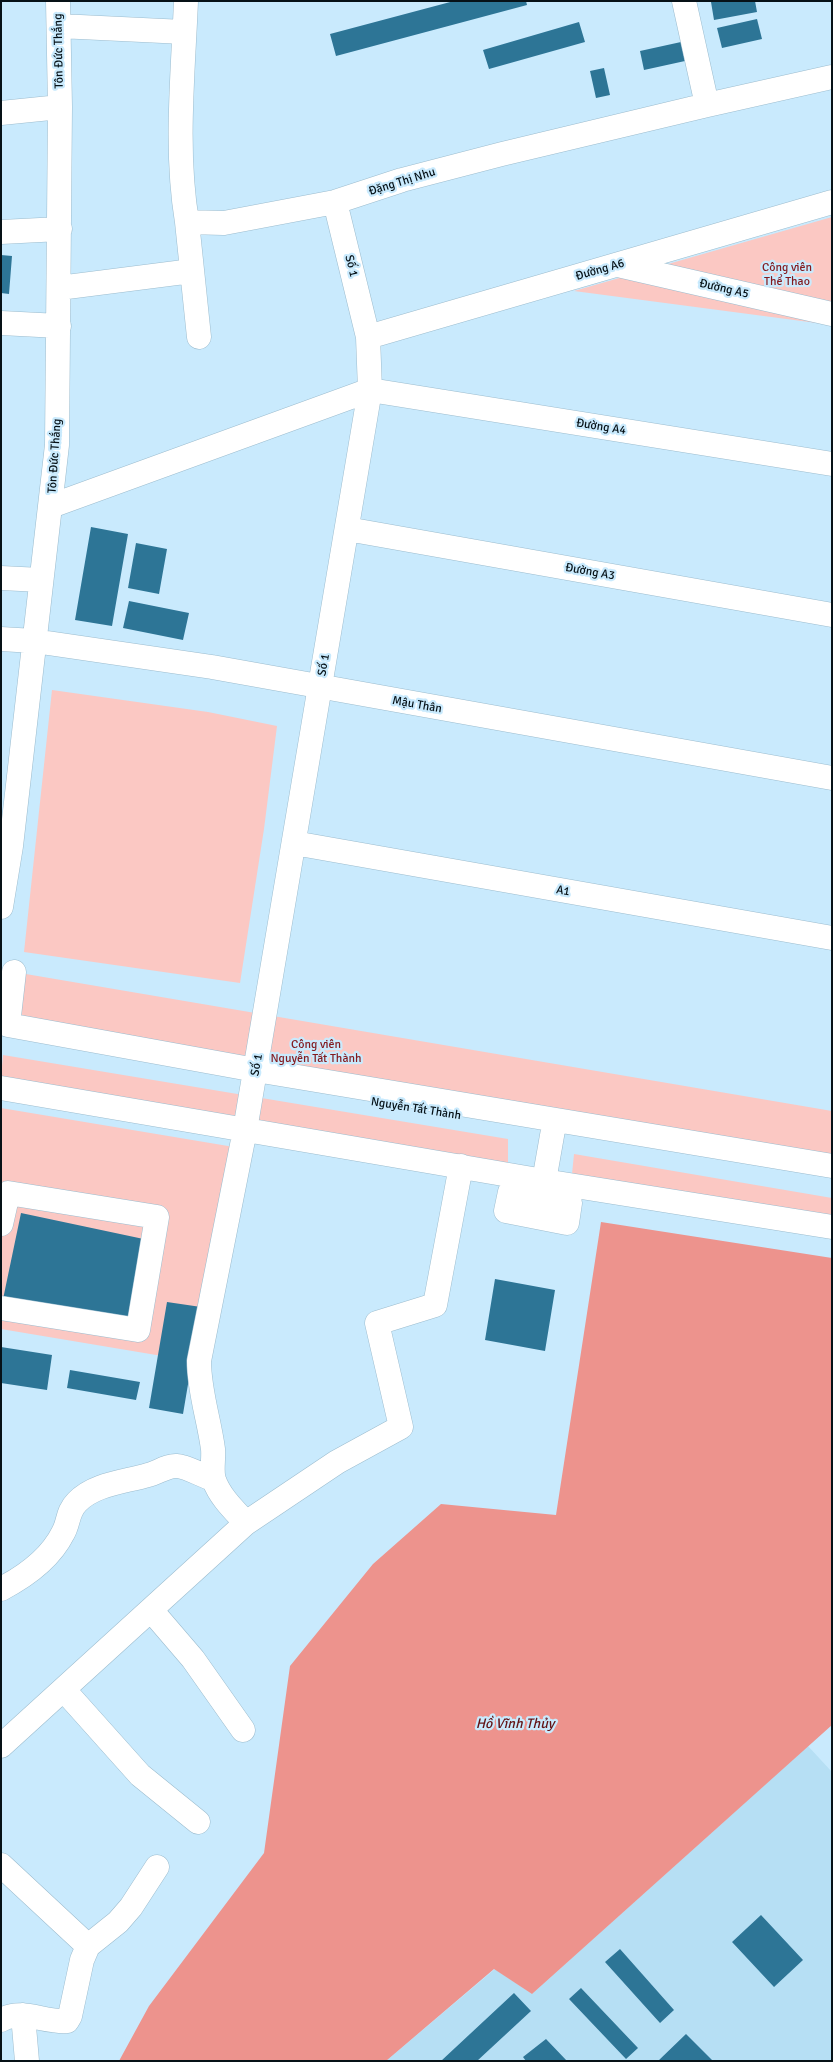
<!DOCTYPE html>
<html>
<head>
<meta charset="utf-8">
<style>
	body { margin:0 }
	#map { position:relative; width:833px; height:2062px; overflow:hidden; background:#c9eafd; font-family:Signika,sans-serif }
	canvas { display:block }
	.frame { position:absolute; inset:0; border:2px solid #061117; pointer-events:none }
</style>
</head>
<body>
<div id="map">
<canvas width="833" height="2062"></canvas>
<div class="frame"></div>
</div>
<script>
const c = document.querySelector('canvas').getContext('2d');
c.lineJoin = 'round';
function fill(path, color) { c.fillStyle = color; c.fill(path, 'evenodd'); }
function stroke(path, color, width, dash) { c.strokeStyle = color; c.lineWidth = width; c.lineCap = dash ? 'butt' : 'round'; c.setLineDash(dash || []); c.stroke(path); }
function write(font, color, halo, rows, align = 'center') {
  c.font = font + ' Signika,sans-serif'; c.lineWidth = 4.5; c.setLineDash([]); c.textBaseline = 'middle'; c.strokeStyle = halo; c.fillStyle = color; for (const [text, x, y, turn = 0] of rows) {
    c.save(); c.translate(x, y); c.rotate((+turn || 0) * Math.PI / 180); c.textAlign = isNaN(turn) ? turn : align; if (halo) c.strokeText(text, 0, 0); c.fillText(text, 0, 0); c.restore();
  }
}
const built = new Path2D(`
	M 808,1746 L 832,1772 L 832,2061 L 386,2061 L 495,1969 L 532,1994 Z`);
const green = new Path2D(`
	M 832,217 L 832,325 L 574,291 Z
	M 52,690 L 208,712 L 277,726 L 264,829 L 240,983 L 24,952 Z
	M 14,972 L 832,1111 L 832,1166 L 8,1025 Z
	M 3,1055 L 508,1139 L 508,1166 L 1,1077 Z
	M 1,1108 L 240,1148 L 204,1363 L 1,1329 Z
	M 574,1154 L 832,1198 L 832,1223 L 572,1174 Z`);
const water = new Path2D(`
	M 601,1222 L 832,1258 L 832,1725 L 532,1994 L 494,1969 L 386,2061 L 119,2061 L 149,2006 L 264,1853 L 290,1666 L 373,1564 L 441,1504 L 556,1515 Z`);
const building = new Path2D(`
	M 454,1 L 526,1 L 527,5 L 336,56 L 330,34 Z
	M 716,1 L 755,1 L 757,12 L 714,20 L 711,2 Z
	M 757,19 L 762,39 L 722,48 L 717,28 Z
	M 579,22 L 585,42 L 489,69 L 483,50 Z
	M 681,42 L 685,61 L 644,70 L 640,51 Z
	M 604,68 L 610,95 L 596,98 L 590,71 Z
	M 1,255 L 12,256 L 9,294 L 1,293 Z
	M 91,527 L 128,534 L 112,626 L 75,620 Z
	M 136,543 L 167,549 L 159,594 L 128,588 Z
	M 129,601 L 189,613 L 183,640 L 123,628 Z
	M 21,1213 L 153,1241 L 133,1332 L 2,1304 Z
	M 495,1279 L 555,1290 L 545,1351 L 485,1340 Z
	M 167,1302 L 201,1307 L 183,1414 L 149,1408 Z
	M 1,1347 L 52,1355 L 47,1390 L 1,1383 Z
	M 70,1370 L 140,1382 L 136,1400 L 67,1388 Z
	M 761,1915 L 803,1960 L 774,1987 L 732,1942 Z
	M 620,1949 L 674,2010 L 660,2023 L 605,1962 Z
	M 581,1988 L 638,2048 L 626,2059 L 569,1999 Z
	M 514,1993 L 531,2011 L 477,2061 L 441,2061 Z
	M 686,2034 L 713,2061 L 658,2061 Z
	M 546,2039 L 567,2061 L 526,2061 L 523,2057 Z`);
const minor = new Path2D(`
	M 186,1 C 183,74 175,150 187,222 L 224,223 L 335,202 L 402,180 L 502,154 L 707,105 L 832,77
	M 684,1 L 707,105
	M 59,26 L 184,32
	M 1,113 L 60,107
	M 187,222 L 199,337
	M 1,232 L 60,229
	M 618,265 L 832,314
	M 59,288 L 192,271
	M 1,323 L 59,326
	M 368,337 L 832,202
	M 51,506 L 370,390 L 832,464
	M 347,529 L 832,615
	M 1,578 L 41,580
	M 1,639 L 34,641 L 212,667 L 832,778
	M 294,843 L 832,938
	M 1,907 L 11,846 L 57,445 L 60,107 L 58,1
	M 14,972 L 8,1025 L 250,1069 L 832,1166
	M 1,1088 L 544,1181 L 832,1227
	M 541,1198 L 570,1203 L 567,1223 L 506,1211 L 510,1192 L 541,1198 L 553,1130
	M 1,1224 L 8,1193 L 157,1217 L 138,1330 L 1,1308
	M 246,1523 C 234,1510 220,1497 214,1480 C 211,1471 214,1459 213,1449 C 209,1419 199,1391 199,1361 L 245,1130 L 370,390 L 368,337 L 335,202
	M 1,1589 C 26,1576 50,1559 63,1533 C 69,1523 67,1512 77,1502 C 94,1484 124,1482 148,1475 C 157,1473 168,1465 177,1466 C 185,1466 203,1476 213,1479
	M 151,1610 L 193,1659 L 243,1730
	M 64,1690 L 140,1775 L 198,1822
	M 1,1746 L 246,1523 L 337,1462 L 401,1427 L 377,1323 L 435,1305 L 461,1166
	M 1,1865 L 88,1946
	M 23,2015 L 27,2061
	M 1,2020 C 22,2008 45,2023 67,2021 L 70,2016 L 82,1960 L 88,1946 L 118,1922 L 131,1907 L 157,1867`);
const streetNames = [
	["Tôn Đức Thắng",59,51,-91],
	["Đặng Thị Nhu",402,182,-17],
	["Số 1",351,266,76],
	["Đường A6",600,270,-16],
	["Đường A5",724,289,13],
	["Đường A4",601,427,9],
	["Tôn Đức Thắng",55,456,-86],
	["Đường A3",590,572,10],
	["Số 1",324,665,-80],
	["Mậu Thân",417,705,10],
	["A1",563,891,10],
	["Số 1",257,1065,-80],
	["Nguyễn Tất Thành",416,1109,9]
];
const parkNames = [
	["Công viên",787,268],
	["Thể Thao",787,282],
	["Công viên",316,1045],
	["Nguyễn Tất Thành",316,1059]
];
const waterNames = [
	["Hồ Vĩnh Thủy",515,1724]
];
fill(built, '#b6dff4');
fill(green, '#fbc8c3');
fill(water, '#ed938d');
fill(building, '#2d7596');
stroke(minor, '#9cbcce', 25);
stroke(minor, '#fff', 24);
write('12px', '#061117', '#c9eafd', streetNames);
write('12px', '#831a1f', '#c9eafd', parkNames);
write('italic 14px', '#621316', '#c9eafd', waterNames);
</script>
</body>
</html>
